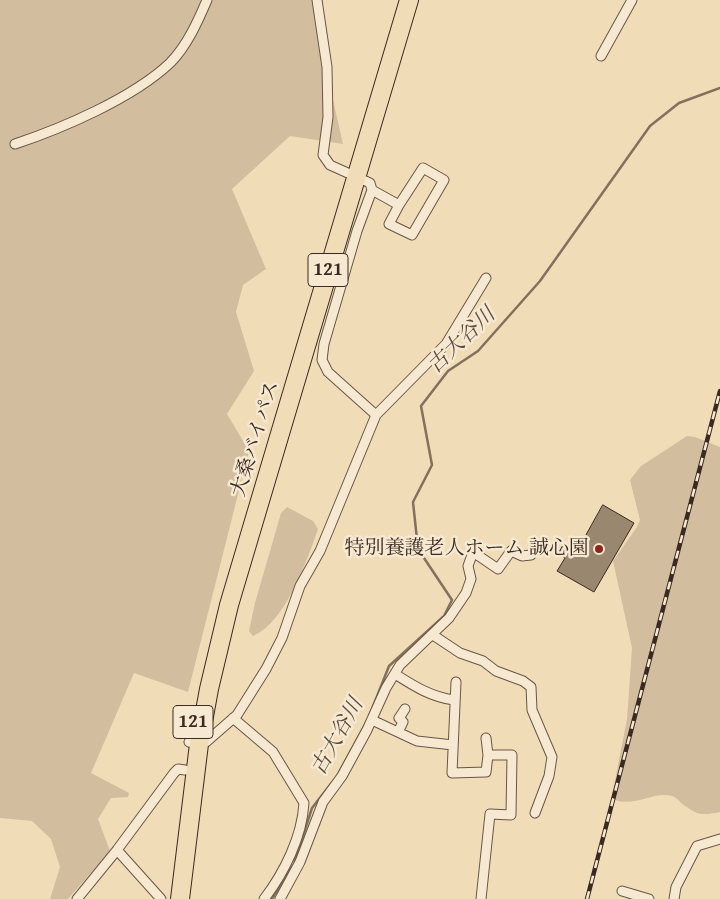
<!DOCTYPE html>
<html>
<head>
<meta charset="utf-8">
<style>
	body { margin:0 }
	canvas { display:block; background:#f1dcb8 }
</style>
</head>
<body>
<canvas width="720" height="899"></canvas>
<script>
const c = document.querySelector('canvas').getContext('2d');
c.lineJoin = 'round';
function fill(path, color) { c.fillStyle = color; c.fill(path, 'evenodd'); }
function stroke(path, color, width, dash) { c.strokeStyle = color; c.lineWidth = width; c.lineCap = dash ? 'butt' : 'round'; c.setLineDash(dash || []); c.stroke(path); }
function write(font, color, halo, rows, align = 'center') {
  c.font = font + ' "Gentium Book Plus","Noto Serif JP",serif'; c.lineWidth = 5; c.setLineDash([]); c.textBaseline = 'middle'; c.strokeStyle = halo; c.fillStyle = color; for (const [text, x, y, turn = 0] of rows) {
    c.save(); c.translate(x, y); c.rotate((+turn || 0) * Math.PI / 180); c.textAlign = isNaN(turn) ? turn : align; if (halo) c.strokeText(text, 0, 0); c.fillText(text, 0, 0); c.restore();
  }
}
const green = new Path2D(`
	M 0,0 L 323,0 L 319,38 L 343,144 L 290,136 L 232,189 L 266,269 L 243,285 L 236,312 L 254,371 L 227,414 L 249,451 L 188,692 L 134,673 L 91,773 L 129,793 L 128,797 L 111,798 L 98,819 L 110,851 L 68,899 L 50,899 L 60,867 L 51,839 L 32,821 L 0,818 Z
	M 687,436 L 695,437 L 720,447 L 720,812 C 701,816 697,815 681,803 C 679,800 675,797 672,796 C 653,791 636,807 615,800 L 613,791 L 627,719 L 632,648 L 613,561 L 637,527 L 640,520 L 630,480 L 641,466 Z
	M 287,507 L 313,521 L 318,529 C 307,560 286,622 253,636 L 249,631 L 255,603 L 281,513 Z`);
const stream = new Path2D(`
	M 370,714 L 389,666 L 444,616 L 452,600 L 418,549 L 413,502 L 432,465 L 421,406 L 448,371 L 478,351 L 540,281 L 650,126 L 679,103 L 720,88
	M 272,899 L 294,864 L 312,808 L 337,776 L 368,719`);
const building = new Path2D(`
	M 603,505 L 634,523 L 594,592 L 557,571 L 565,558 L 558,554 L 563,545 L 576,552 Z`);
const street = new Path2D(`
	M 317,0 L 327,67 L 328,117 L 323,155 L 330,165 L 370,183 L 372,190 L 357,231 L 324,344 L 322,360 L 328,372 L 376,415
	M 601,56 L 632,0
	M 15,144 C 63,128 133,98 170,63 C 187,46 198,21 207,0
	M 372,190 L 399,205 L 389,224 L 412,235 L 444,180 L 423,168 L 399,205
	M 433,635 L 460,653 L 483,661 L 496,671 L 523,681 L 531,687 L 532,710 L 552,757 L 549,776 L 535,813
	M 395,674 C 414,686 431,697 454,700
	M 456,682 L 452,773 L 486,772 L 488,755 L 486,738
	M 233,718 L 273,752 L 304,803 C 302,837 284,873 264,899
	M 372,720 L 417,741 L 453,745
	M 398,732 L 403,722 L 399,718 L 405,709
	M 189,742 L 199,744 L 206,742 L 237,715 L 266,669 L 282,638 L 300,586 L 320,551 L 376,415 L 446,344 L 486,278
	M 117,850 L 161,899
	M 622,891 L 649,899
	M 77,899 L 117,850 L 174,773 L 178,769 L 185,770
	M 280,899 L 300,862 L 323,802 L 342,776 L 367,730 L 386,688 L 400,665 L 449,618 L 466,593 L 471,579 L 468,566 L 473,552 L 498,569 L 511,551 L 522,556 L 531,555
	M 481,899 L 490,814 L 511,815 L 512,755 L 488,755
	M 674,899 L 676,887 L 697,846 L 720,839`);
const highway = new Path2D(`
	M 180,899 L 199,744 L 209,689 L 229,605 L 409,0`);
const rail = new Path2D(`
	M 587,899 L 720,391`);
const markers = [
	[599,549,5,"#8f2418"]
];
const shields = [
	[328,270,40],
	[193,722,40]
];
const shieldNames = [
	["121",328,270],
	["121",193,722]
];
const streetNames = [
	["大桑バイパス",256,439,-73]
];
const poiNames = [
	["特別養護老人ホーム 誠心園",589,549]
];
const waterNames = [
	["古大谷川",462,341,-44],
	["古大谷川",338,737,-61]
];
fill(green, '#d2be9e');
stroke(stream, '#83705d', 2.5);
fill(building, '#998770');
stroke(building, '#3a2a21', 1);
stroke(street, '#685647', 11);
stroke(highway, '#3a2a21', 20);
stroke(street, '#f6e8d1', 9);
stroke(highway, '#f1dcb8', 18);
stroke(rail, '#3a2a21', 4.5);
stroke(rail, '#f6e8d1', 2.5, [8]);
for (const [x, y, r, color] of markers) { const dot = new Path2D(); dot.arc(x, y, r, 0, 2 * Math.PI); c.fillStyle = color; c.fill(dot); stroke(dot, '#f6e8d1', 2); }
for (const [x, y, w] of shields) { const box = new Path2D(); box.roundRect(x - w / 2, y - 16.5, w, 33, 4); c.fillStyle = '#f6e8d1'; c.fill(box); stroke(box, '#3a2a21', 1); }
write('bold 19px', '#3a2a21', null, shieldNames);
write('20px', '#3a2a21', '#f6e8d1', streetNames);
write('20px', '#3a2a21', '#f6e8d1', poiNames, 'right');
write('italic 21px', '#5e4d3f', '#f6e8d1', waterNames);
</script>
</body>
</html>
